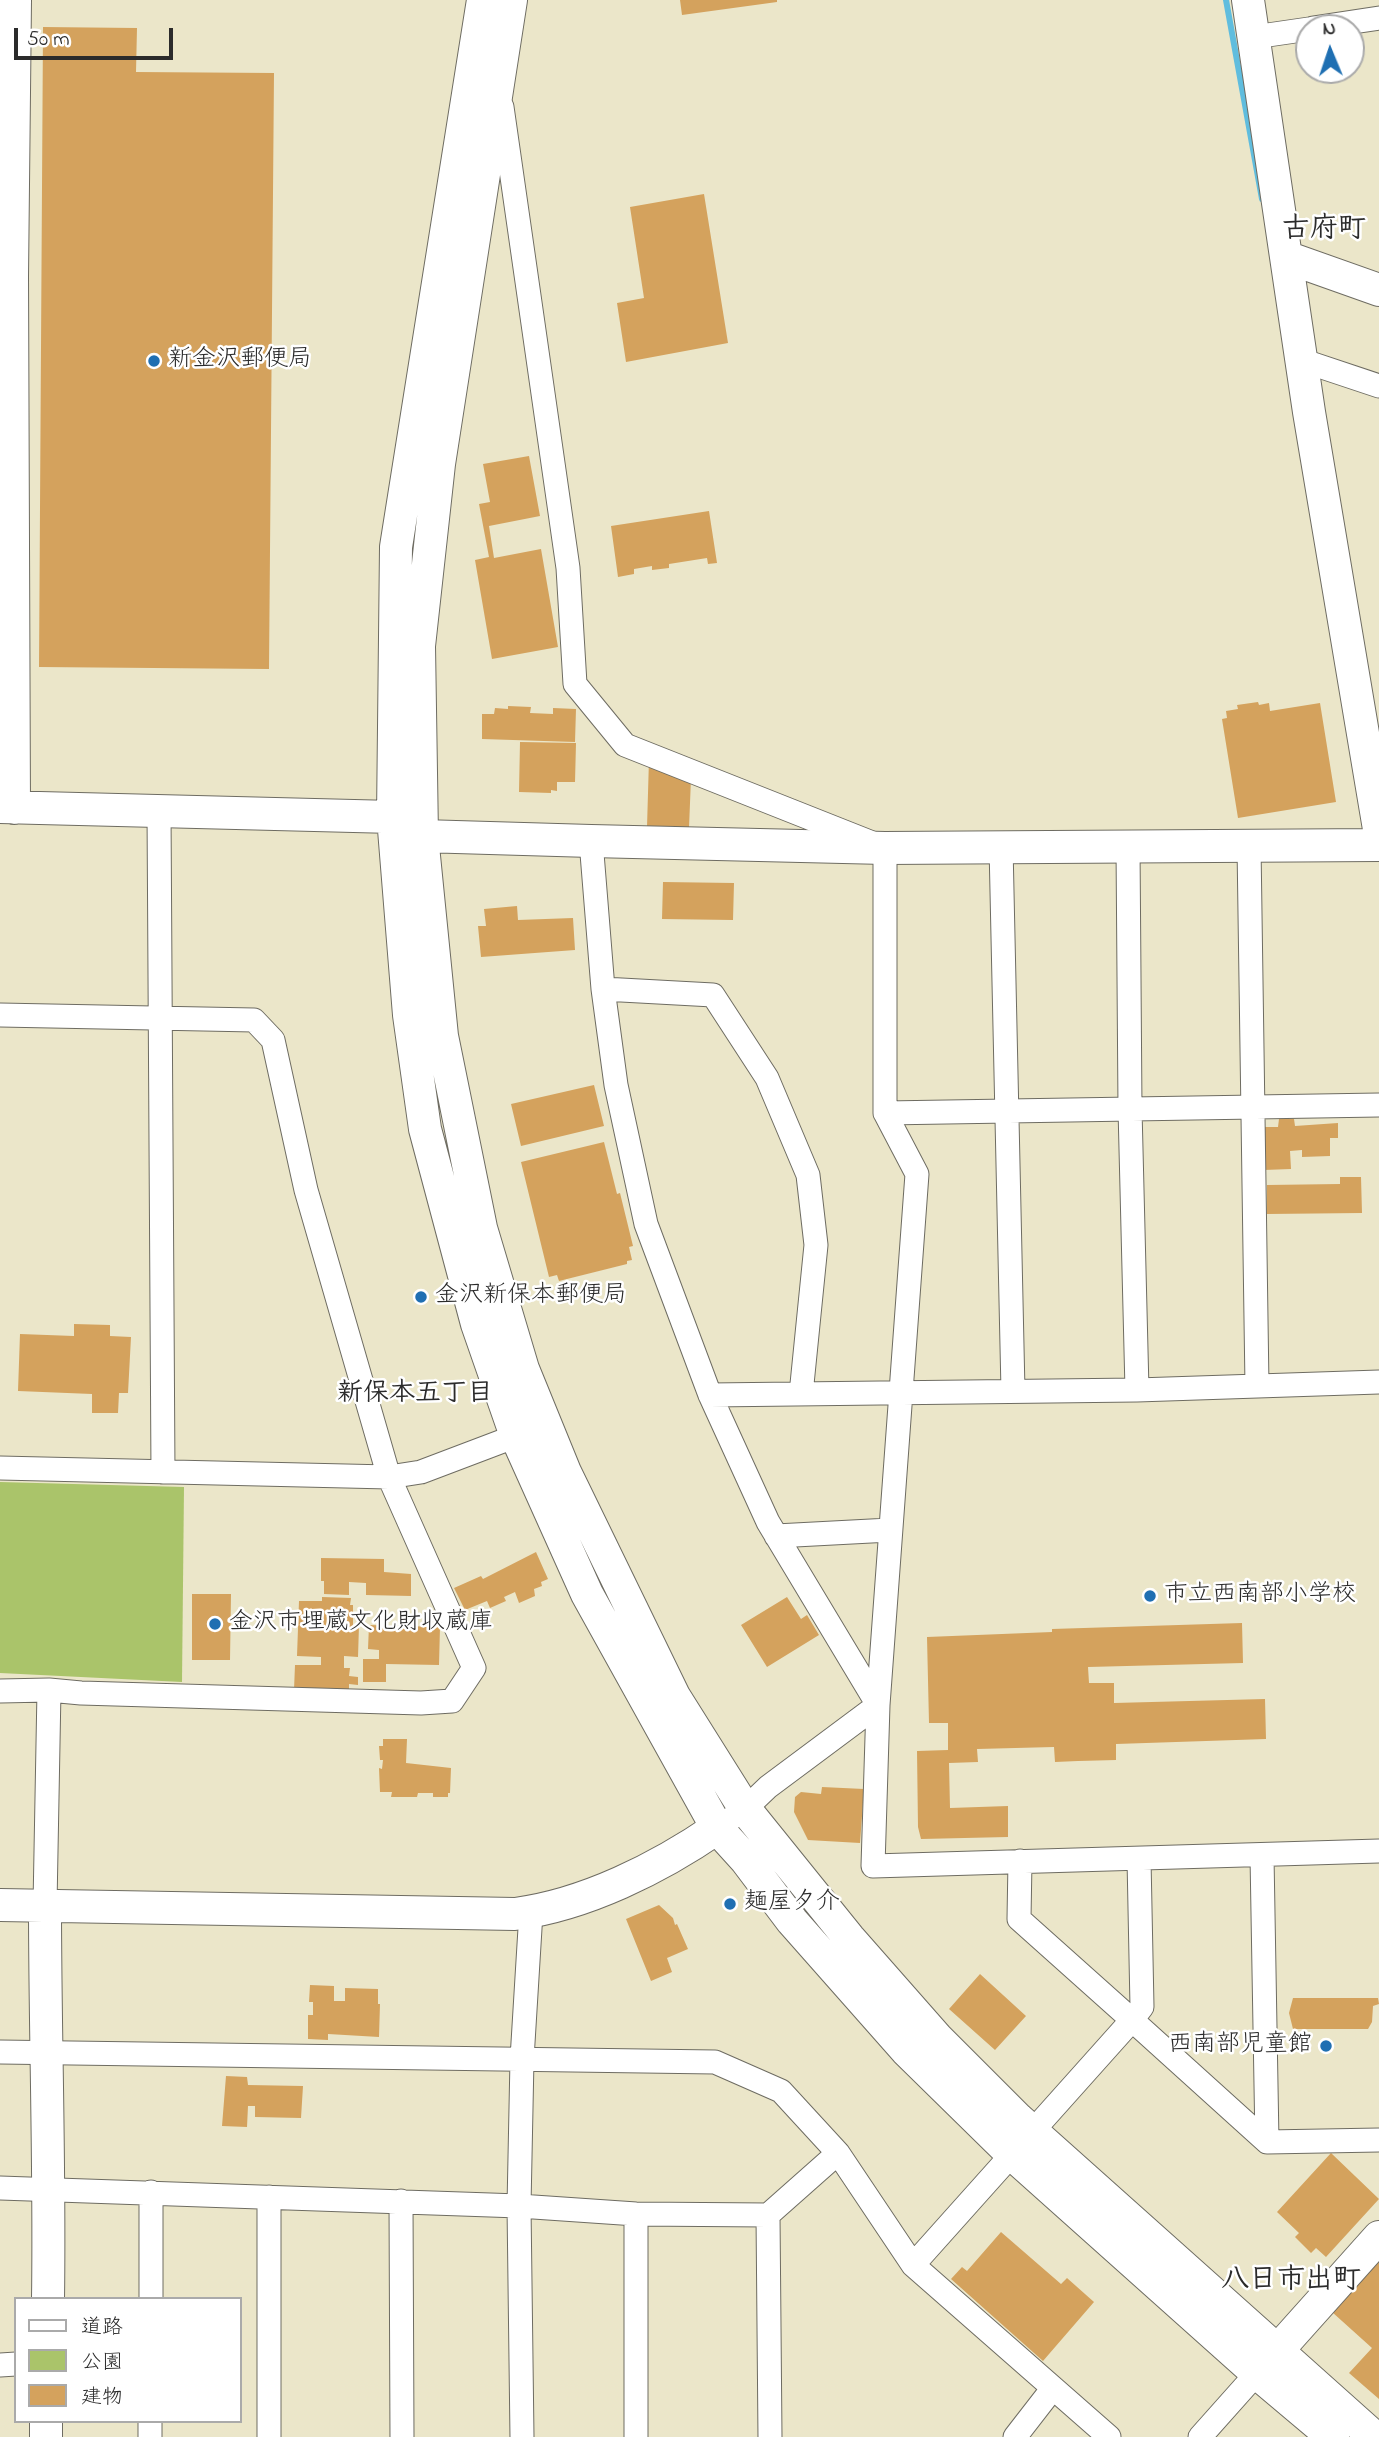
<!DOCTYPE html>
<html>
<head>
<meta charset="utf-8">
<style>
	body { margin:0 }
	#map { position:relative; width:1379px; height:2437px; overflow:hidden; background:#ebe6c9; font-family:"Indie Flower","Klee One",sans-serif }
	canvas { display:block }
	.legend { position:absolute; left:14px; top:2297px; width:228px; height:126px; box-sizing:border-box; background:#fff; border:2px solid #aaa; margin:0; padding:9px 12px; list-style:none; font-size:21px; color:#2b2b2b }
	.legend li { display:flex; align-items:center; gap:14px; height:35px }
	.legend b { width:35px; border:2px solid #aaa }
	.north { position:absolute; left:1295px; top:14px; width:70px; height:70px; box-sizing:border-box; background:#fff; border:2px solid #aaa; border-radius:50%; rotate:358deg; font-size:19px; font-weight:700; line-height:28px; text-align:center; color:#2b2b2b }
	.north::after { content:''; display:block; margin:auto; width:24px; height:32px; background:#1f6fb2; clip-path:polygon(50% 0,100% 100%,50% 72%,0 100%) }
	.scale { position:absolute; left:14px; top:28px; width:159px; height:32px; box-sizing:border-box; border:4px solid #2b2b2b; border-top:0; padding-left:9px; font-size:21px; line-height:24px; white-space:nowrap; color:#2b2b2b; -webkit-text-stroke:5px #fff; paint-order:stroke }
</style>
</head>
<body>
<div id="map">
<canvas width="1379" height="2437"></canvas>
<ul class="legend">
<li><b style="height:9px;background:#fff"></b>道路</li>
<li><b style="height:19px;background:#aac46a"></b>公園</li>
<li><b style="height:19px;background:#d4a25d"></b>建物</li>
</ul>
<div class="north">N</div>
<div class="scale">50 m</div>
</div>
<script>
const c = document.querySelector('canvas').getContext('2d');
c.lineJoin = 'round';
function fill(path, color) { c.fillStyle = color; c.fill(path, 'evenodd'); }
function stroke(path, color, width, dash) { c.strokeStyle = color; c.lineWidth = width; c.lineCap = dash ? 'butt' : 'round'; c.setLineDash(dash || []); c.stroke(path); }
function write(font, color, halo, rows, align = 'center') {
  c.font = font + ' "Indie Flower","Klee One",sans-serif'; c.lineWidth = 5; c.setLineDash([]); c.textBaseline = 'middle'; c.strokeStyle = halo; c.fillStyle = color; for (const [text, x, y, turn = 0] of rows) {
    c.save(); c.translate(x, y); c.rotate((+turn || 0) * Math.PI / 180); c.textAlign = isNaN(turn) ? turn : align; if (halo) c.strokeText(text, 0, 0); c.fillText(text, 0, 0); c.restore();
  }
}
const green = new Path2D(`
	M 0,1482 L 184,1487 L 182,1682 L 0,1673 Z`);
const stream = new Path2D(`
	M 1226,0 L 1262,199`);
const building = new Path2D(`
	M 680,0 L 777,0 L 777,2 L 682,15 Z
	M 43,27 L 137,28 L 136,72 L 274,73 L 269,669 L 39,667 Z
	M 704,194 L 728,343 L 626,362 L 617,303 L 644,298 L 630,207 Z
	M 529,456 L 540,516 L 489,526 L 494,558 L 541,549 L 558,647 L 492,659 L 475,560 L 489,557 L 479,504 L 490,502 L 483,464 Z
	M 709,511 L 717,563 L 708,564 L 707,558 L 669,564 L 669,568 L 652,570 L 652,566 L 634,569 L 634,574 L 618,577 L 611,526 Z
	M 1258,702 L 1259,705 L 1269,703 L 1270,711 L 1320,703 L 1336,802 L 1238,818 L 1222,719 L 1227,718 L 1226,711 L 1238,709 L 1237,705 Z
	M 508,706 L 531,707 L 530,713 L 553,714 L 553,708 L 576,709 L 575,742 L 482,739 L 482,714 L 494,714 L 495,708 L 508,709 Z
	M 520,742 L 576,743 L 575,782 L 557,782 L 557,791 L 551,790 L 551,793 L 519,792 Z
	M 649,759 L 691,778 L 689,828 L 647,827 Z
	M 663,882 L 734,883 L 733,920 L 662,919 Z
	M 517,906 L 518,920 L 573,918 L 575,950 L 481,957 L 478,926 L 486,926 L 484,909 Z
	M 594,1085 L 604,1126 L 521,1146 L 511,1104 Z
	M 1279,1119 L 1294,1119 L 1295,1126 L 1338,1123 L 1338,1138 L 1330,1138 L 1330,1156 L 1302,1157 L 1302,1150 L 1290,1151 L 1291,1169 L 1264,1170 L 1263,1127 L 1278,1127 Z
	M 604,1142 L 617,1194 L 620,1193 L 633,1246 L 629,1247 L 632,1260 L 627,1261 L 627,1264 L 559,1281 L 557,1275 L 549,1277 L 521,1162 Z
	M 1340,1177 L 1361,1177 L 1362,1213 L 1267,1214 L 1267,1185 L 1340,1184 Z
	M 74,1324 L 110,1325 L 110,1336 L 131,1337 L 128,1393 L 119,1393 L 118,1413 L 92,1413 L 92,1394 L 18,1391 L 20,1334 L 74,1336 Z
	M 536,1552 L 548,1579 L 541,1582 L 542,1586 L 534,1589 L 535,1596 L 519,1603 L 515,1592 L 504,1597 L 506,1601 L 490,1608 L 487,1601 L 465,1610 L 454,1588 L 481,1576 L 483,1579 Z
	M 321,1558 L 384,1559 L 384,1572 L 411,1574 L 411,1596 L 366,1595 L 366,1583 L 349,1582 L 349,1595 L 324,1594 L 324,1581 L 321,1581 Z
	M 192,1594 L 231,1594 L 230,1660 L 192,1660 Z
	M 322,1597 L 351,1598 L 350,1605 L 353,1605 L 353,1625 L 359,1625 L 358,1657 L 344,1656 L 344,1668 L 350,1668 L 349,1676 L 358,1677 L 358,1685 L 349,1684 L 349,1692 L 294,1690 L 295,1665 L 321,1665 L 321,1657 L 297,1656 L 299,1601 L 322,1601 Z
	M 787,1597 L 801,1619 L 807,1615 L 819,1635 L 767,1667 L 741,1625 Z
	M 1242,1623 L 1243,1663 L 1088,1667 L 1089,1683 L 1114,1683 L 1114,1703 L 1265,1699 L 1266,1739 L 1116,1744 L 1116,1760 L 1078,1761 L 1055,1762 L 1054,1747 L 977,1749 L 978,1762 L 949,1763 L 950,1808 L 1008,1806 L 1008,1837 L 921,1839 L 918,1827 L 917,1751 L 948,1750 L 948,1723 L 929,1723 L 927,1637 L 1052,1632 L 1052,1629 Z
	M 369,1625 L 440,1627 L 439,1665 L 386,1664 L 386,1682 L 363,1682 L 363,1659 L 379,1659 L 379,1650 L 368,1649 Z
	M 383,1739 L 407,1739 L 406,1763 L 451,1768 L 450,1793 L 448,1793 L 448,1797 L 433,1797 L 433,1793 L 418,1793 L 417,1797 L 391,1797 L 392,1792 L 380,1792 L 379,1768 L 382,1769 L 383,1760 L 380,1760 L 379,1746 L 383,1746 Z
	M 822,1787 L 864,1789 L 860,1843 L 808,1840 L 794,1812 L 795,1797 L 801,1792 L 821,1794 Z
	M 659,1905 L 673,1918 L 675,1925 L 677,1924 L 688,1949 L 667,1958 L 672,1972 L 651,1981 L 626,1919 Z
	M 980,1974 L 1026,2016 L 995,2050 L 949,2009 Z
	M 310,1985 L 334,1986 L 334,2001 L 345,2001 L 345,1988 L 378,1989 L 378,2004 L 380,2004 L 379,2037 L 328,2034 L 328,2040 L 308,2039 L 308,2015 L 313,2015 L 313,2002 L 309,2002 Z
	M 1293,1998 L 1378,1998 L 1379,2004 L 1373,2006 L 1372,2022 L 1368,2029 L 1293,2029 L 1289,2013 Z
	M 226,2076 L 247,2077 L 248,2085 L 303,2086 L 301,2118 L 255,2117 L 255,2106 L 248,2106 L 247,2127 L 222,2126 Z
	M 1331,2153 L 1379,2199 L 1326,2257 L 1316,2248 L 1311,2253 L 1295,2237 L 1299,2233 L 1277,2212 Z
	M 1001,2232 L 1061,2284 L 1067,2278 L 1094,2302 L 1043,2361 L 951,2279 L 962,2267 L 967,2271 Z
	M 1379,2260 L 1379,2399 L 1349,2373 L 1372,2348 L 1332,2312 Z`);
const street = new Path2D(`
	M 1313,28 L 1379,18
	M 1254,37 L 1309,29
	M 502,107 L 568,568 L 575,684 L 625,745 L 885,848 L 885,1113 L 917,1174 L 878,1705
	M 1301,360 L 1379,386
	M 159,810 L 163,1472
	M 591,841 L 603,989 L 616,1085 L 646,1224 L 710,1395 L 768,1522 L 878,1705
	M 1001,846 L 1013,1391
	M 1128,846 L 1130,1109 L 1137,1390
	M 1249,846 L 1257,1386
	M 603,989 L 713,995 L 767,1078 L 808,1175 L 816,1245 L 801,1394
	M 0,1015 L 254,1020 L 273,1040 L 306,1190 L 389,1477 L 421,1472 L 516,1436
	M 885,1113 L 1379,1105
	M 710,1395 L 1137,1390 L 1379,1382
	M 0,1468 L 389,1477 L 474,1668 L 452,1701 L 421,1703 L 81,1693 L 49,1690 L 45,1905
	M 776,1536 L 890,1530
	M 0,1691 L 49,1690
	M 717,1828 L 745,1809 L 768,1787 L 878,1705 L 873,1866 L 1379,1851
	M 1262,1856 L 1267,2142
	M 1020,1861 L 1019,1919 L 1132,2020 L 1142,2007 L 1139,1859
	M 0,2052 L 715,2062 L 781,2091 L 838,2153
	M 0,2188 L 519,2206 L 636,2214 L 768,2215 L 838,2153 L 913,2265 L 1109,2437
	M 401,2201 L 402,2437
	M 636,2214 L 636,2437
	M 768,2215 L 770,2437
	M 913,2265 L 1132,2020 L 1267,2142 L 1379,2140
	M 151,2299 L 151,2192
	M 0,2365 L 16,2364
	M 150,2437 L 150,2421
	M 269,2437 L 269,2197
	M 522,2437 L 519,2206 L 522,2059 L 531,1912
	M 1015,2437 L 1053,2388
	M 1200,2437 L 1257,2373`);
const secondary = new Path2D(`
	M 483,0 L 396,547 L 393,817 L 409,1015 L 425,1129 L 477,1324 L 516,1436 L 587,1594 L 717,1828 L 746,1860 L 792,1921 L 906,2050 L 1013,2155 L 1257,2373 L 1333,2437
	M 511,0 L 439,464 L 419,646 L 422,836 L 442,1036 L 481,1228 L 523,1369 L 565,1472 L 674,1696 L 745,1809 L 849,1938 L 937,2038 L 1018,2119 L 1374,2437
	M 1248,0 L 1286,257 L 1379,290
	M 1286,257 L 1309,412 L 1379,829
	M 0,807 L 393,817 L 422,836 L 591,841 L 885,848 L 1379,845
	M 14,808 L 12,276 L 15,0
	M 0,1905 L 515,1914 C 585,1905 659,1868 717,1828
	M 45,1905 C 45,2037 50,2168 48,2299
	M 1277,2351 L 1379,2237
	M 46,2437 L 46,2421`);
const markers = [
	[154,361,7,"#1f6fb2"],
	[421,1297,7,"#1f6fb2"],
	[1150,1596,7,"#1f6fb2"],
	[215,1624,7,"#1f6fb2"],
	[730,1904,7,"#1f6fb2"],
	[1326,2046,7,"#1f6fb2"]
];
const poiNames = [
	["新金沢郵便局",168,361],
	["金沢新保本郵便局",435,1297],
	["市立西南部小学校",1164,1596],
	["金沢市埋蔵文化財収蔵庫",229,1624],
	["麺屋夕介",744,1904],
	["西南部児童館",1312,2046,"right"]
];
const neighbourhoodNames = [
	["新保本五丁目",415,1396]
];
const quarterNames = [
	["古府町",1324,231],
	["八日市出町",1291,2282]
];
fill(green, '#aac46a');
stroke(stream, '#60bdde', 6);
fill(building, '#d4a25d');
stroke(street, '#6e6c62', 25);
stroke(secondary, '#6e6c62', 34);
stroke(street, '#fff', 23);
stroke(secondary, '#fff', 32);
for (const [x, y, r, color] of markers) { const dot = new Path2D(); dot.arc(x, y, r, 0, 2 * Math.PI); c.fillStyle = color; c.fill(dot); stroke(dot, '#fff', 2.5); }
write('24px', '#2b2b2b', '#fff', poiNames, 'left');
write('bold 26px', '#2b2b2b', '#fff', neighbourhoodNames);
write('bold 28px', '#2b2b2b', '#fff', quarterNames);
</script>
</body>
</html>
